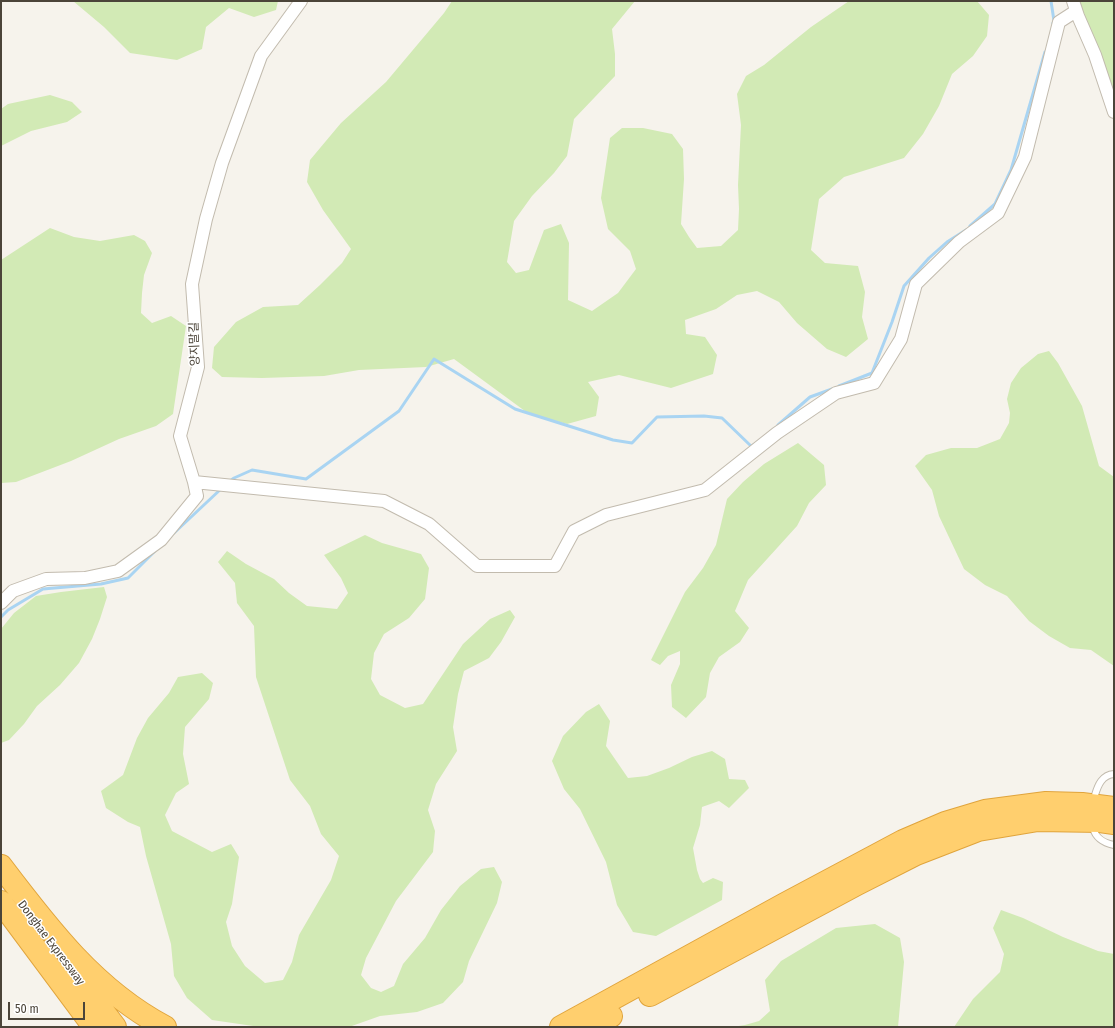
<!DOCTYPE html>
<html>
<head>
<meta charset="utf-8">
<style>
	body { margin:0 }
	#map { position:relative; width:1115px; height:1028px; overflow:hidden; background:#f6f3ec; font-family:"Fira Sans Condensed",sans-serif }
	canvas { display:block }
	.frame { position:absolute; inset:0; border:2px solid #4b4439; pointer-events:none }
	.scale { position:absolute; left:8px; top:1002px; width:77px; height:18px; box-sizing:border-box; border:2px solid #4b4439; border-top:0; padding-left:5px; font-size:12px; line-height:14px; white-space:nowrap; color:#4b4439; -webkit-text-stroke:3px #fff; paint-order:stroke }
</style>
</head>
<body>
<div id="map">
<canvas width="1115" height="1028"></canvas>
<div class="frame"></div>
<div class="scale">50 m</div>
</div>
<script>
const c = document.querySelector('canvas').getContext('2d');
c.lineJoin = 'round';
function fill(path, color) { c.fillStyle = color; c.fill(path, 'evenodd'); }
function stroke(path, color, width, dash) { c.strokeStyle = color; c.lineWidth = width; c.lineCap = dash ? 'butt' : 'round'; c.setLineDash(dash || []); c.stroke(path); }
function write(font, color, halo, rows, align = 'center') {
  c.font = font + ' "Fira Sans Condensed","Noto Sans KR",sans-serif'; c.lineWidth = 3; c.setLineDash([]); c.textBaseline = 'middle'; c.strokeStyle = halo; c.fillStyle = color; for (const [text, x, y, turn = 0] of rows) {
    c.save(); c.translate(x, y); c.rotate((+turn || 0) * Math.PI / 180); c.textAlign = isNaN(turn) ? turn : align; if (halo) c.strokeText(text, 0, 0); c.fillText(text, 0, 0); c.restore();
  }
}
const green = new Path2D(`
	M 73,1 L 278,1 L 276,10 L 254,17 L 229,8 L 206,27 L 202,49 L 177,60 L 130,53 L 104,27 Z
	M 452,1 L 635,1 L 612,29 L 615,54 L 615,76 L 574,119 L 567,156 L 554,173 L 532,196 L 514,221 L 507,262 L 516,273 L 529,270 L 544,230 L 561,224 L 569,243 L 568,300 L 592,311 L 618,293 L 636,269 L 630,251 L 608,229 L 601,198 L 610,138 L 622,128 L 643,128 L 672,134 L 683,149 L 684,179 L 681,224 L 689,237 L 697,248 L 721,246 L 738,230 L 739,209 L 738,185 L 741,125 L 737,94 L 746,76 L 764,65 L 811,27 L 849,1 L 977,1 L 989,15 L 987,36 L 973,56 L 952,74 L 939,106 L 923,134 L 904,158 L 844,177 L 819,199 L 811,250 L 825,263 L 858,266 L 865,292 L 862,317 L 868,339 L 846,357 L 827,349 L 797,323 L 779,302 L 757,291 L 737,295 L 716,309 L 685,320 L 686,334 L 705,337 L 717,355 L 713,374 L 671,388 L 619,375 L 588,382 L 599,397 L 596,416 L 567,424 L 529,414 L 454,359 L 426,367 L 359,370 L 324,376 L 262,378 L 222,377 L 212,368 L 214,347 L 236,322 L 263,307 L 298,305 L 320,285 L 342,263 L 351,249 L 323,210 L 307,182 L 310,160 L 341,123 L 386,82 L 444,13 Z
	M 1075,1 L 1114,1 L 1114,91 L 1088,27 Z
	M 50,95 L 72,102 L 82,112 L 67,122 L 31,131 L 1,146 L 1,109 L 8,104 Z
	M 50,228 L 74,237 L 100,241 L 134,235 L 145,241 L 152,253 L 144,275 L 142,293 L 141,313 L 152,323 L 171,316 L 186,326 L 173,414 L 156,426 L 119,439 L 71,461 L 16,482 L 1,483 L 1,260 Z
	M 1049,351 L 1058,363 L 1082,406 L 1099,466 L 1114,477 L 1114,666 L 1091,650 L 1070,648 L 1049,636 L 1029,621 L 1007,596 L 985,585 L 964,569 L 939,516 L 932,490 L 915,466 L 926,455 L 951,448 L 977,448 L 1000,439 L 1009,423 L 1010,413 L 1007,399 L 1011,383 L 1021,368 L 1038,354 Z
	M 798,443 L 824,465 L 826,485 L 809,503 L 797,526 L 748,580 L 735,611 L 749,628 L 740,642 L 719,657 L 710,673 L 706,697 L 686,718 L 672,707 L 671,685 L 680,664 L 680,651 L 668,656 L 660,665 L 651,660 L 685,592 L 703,568 L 716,545 L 727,499 L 743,482 L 764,464 Z
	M 365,535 L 382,543 L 421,554 L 429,568 L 425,599 L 409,618 L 384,634 L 374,653 L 371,679 L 380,695 L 405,708 L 423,704 L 463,644 L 490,619 L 510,610 L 515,617 L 501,642 L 489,658 L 464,671 L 458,694 L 453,727 L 457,751 L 436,784 L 428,810 L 435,831 L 433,852 L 396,901 L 366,958 L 361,975 L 371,988 L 381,992 L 394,986 L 403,964 L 425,938 L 441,910 L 460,886 L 481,869 L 494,867 L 502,882 L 497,903 L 469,961 L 463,982 L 443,1003 L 417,1012 L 380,1016 L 349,1027 L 260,1027 L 212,1020 L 187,998 L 174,976 L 171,944 L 146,856 L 140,827 L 128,822 L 106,808 L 101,791 L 123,775 L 137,738 L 148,718 L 169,693 L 178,677 L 202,673 L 213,683 L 209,699 L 185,727 L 183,754 L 189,784 L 176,793 L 165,815 L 172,831 L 212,852 L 231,844 L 239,857 L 232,904 L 226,922 L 232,946 L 245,966 L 265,983 L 283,980 L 292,962 L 299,935 L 331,880 L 339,856 L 321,834 L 310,806 L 290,780 L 256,677 L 254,626 L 237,603 L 235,583 L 218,562 L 227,551 L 246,564 L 274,579 L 289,593 L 307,606 L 337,609 L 348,593 L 341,578 L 324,555 Z
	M 104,587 L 107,597 L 100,619 L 92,639 L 79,663 L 60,685 L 37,706 L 24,724 L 9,740 L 1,743 L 1,629 L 14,613 L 36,596 L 61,592 Z
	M 599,704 L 610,721 L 606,746 L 628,778 L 647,776 L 669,768 L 692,757 L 712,751 L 725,759 L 729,779 L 745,780 L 749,788 L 729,808 L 719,801 L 702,807 L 700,825 L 693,848 L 697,870 L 700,879 L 703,883 L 713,878 L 723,882 L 722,900 L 656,936 L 633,932 L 617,905 L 606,862 L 580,809 L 564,789 L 552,761 L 563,736 L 586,712 Z
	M 1001,910 L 1023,918 L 1063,937 L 1098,951 L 1114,954 L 1114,1027 L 954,1027 L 973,999 L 1000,972 L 1004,954 L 993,928 Z
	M 875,924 L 900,938 L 904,962 L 898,1027 L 732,1027 L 745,1025 L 759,1021 L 770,1011 L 765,980 L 781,961 L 836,928 Z`);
const stream = new Path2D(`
	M 1051,1 L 1054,21 L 1053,23
	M 970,226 L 995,204 L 1011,170 L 1045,52
	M 839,386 L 872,373 L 892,322 L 904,286 L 929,258 L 947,242 L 966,230
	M 778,425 L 810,397 L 832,389
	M 229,482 L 234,478 L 252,470 L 306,479 L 399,411 L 434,359 L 515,409 L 613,440 L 632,443 L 657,417 L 704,416 L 722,418 L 752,447 L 753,445
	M 174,533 L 222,488
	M 1,617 L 8,610 L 43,589 L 101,584 L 128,578 L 155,551`);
const lane = new Path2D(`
	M 1095,795 C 1098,785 1102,775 1114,774
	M 1093,828 C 1096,839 1104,843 1114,845`);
const street = new Path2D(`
	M 1073,1 L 1078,16 L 1095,55 L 1114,112
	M 194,482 L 384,501 L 429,524 L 477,566 L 555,566 L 574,531 L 606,515 L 705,490 L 777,433 L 836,393 L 874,383 L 901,339 L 916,284 L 959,242 L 998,213 L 1025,157 L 1059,22 L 1076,11
	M 1,603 L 13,591 L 46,579 L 85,578 L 118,571 L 161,540 L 197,496 L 194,482 L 180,436 L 198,367 L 192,284 L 206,219 L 222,163 L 261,56 L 301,1`);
const highway = new Path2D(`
	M 1,866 C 48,928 95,990 165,1027
	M 1,902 L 94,1027
	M 70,968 L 115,1027
	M 650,995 L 857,884 L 916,854 L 978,830 L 1038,820 L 1100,821 L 1114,823
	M 561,1027 L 785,904 L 903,841 L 945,823 L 985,811 L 1046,803 L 1082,804 L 1114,808
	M 595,1027 L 611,1016`);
const streetNames = [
	["양지말길",195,344,-92],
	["Donghae Expressway",51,943,53]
];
fill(green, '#d2eab5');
stroke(stream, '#a9d4f2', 3);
stroke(lane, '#c2bbae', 8);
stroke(street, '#c2bbae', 14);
stroke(highway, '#e0a43c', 24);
stroke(lane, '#fff', 6);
stroke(street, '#fff', 12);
stroke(highway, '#ffcf6e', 22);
write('12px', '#4b4439', '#fff', streetNames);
</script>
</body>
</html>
